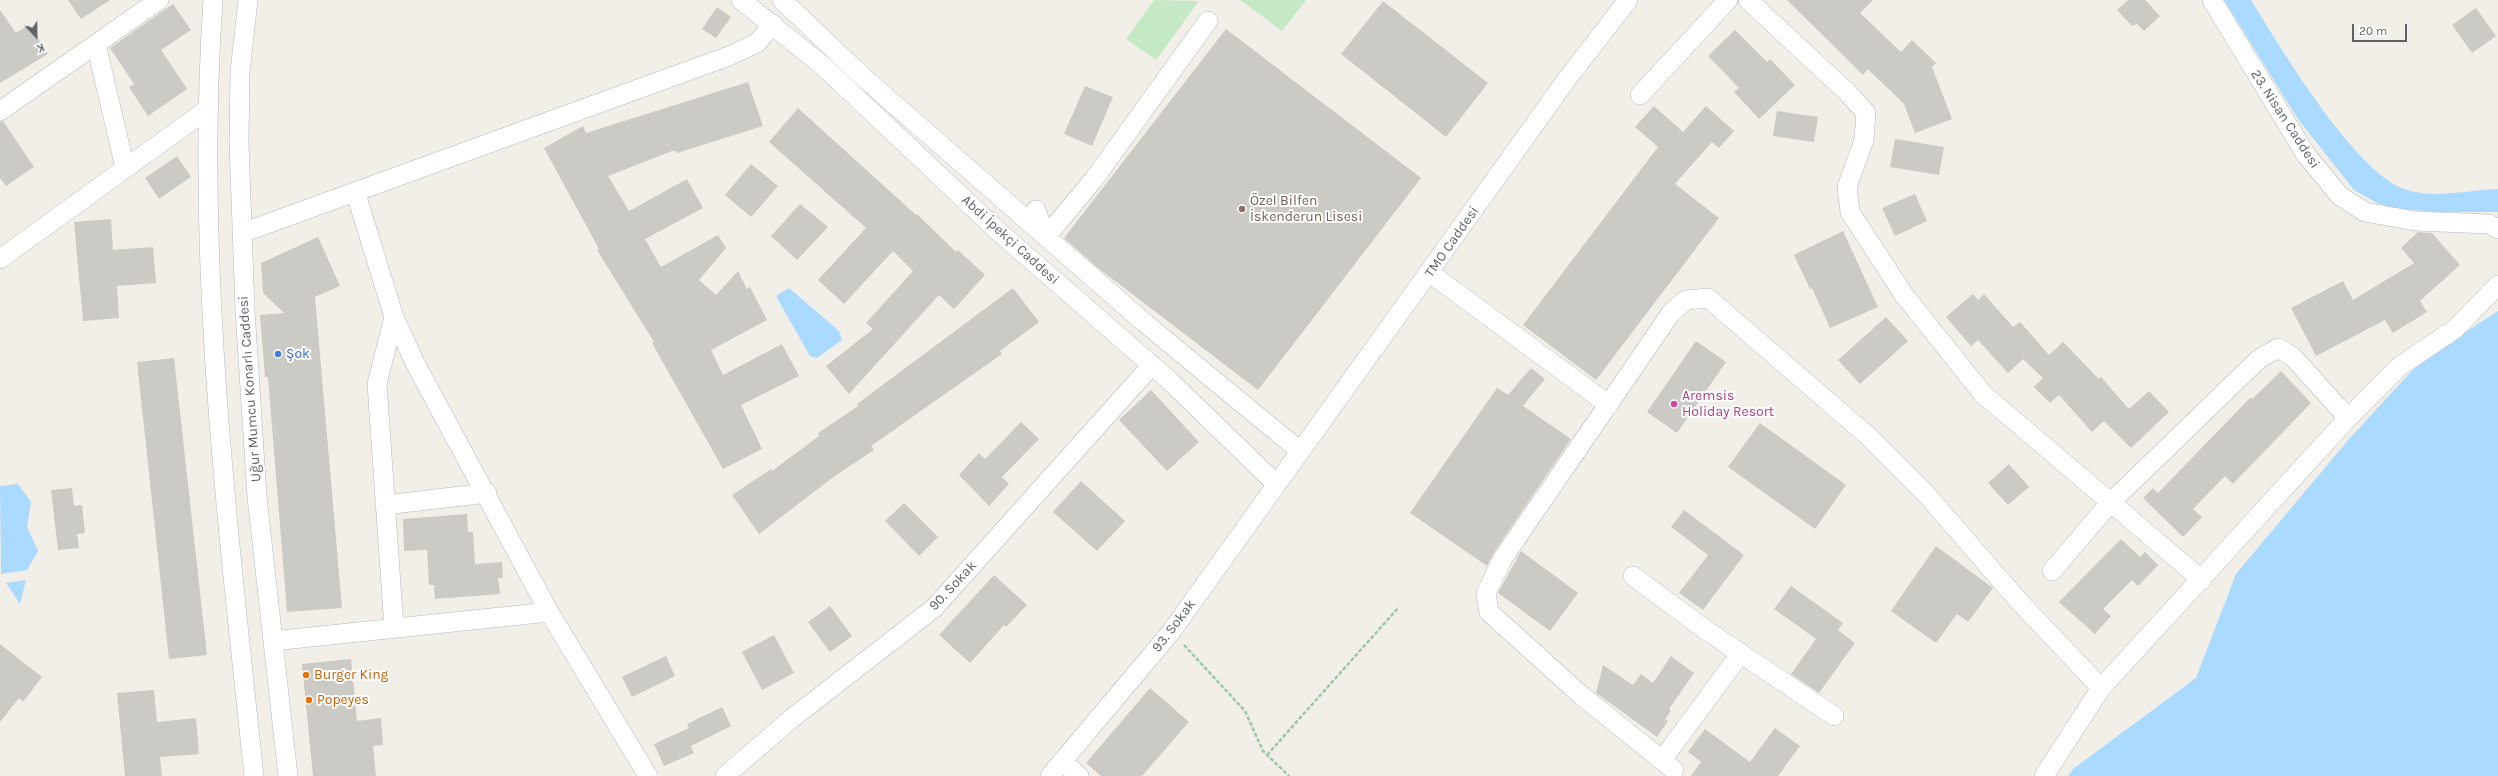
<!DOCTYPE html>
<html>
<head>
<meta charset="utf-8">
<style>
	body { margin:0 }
	#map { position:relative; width:2498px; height:776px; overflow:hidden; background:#f1efe8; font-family:Karla,sans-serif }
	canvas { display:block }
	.north { position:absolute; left:16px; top:16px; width:40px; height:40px; -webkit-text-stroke:3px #fff; paint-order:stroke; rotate:158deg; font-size:11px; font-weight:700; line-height:16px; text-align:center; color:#5f6368 }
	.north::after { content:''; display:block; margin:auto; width:14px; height:18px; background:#5f6368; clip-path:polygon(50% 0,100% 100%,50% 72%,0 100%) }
	.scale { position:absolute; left:2352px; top:24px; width:55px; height:18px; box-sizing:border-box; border:2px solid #5f6368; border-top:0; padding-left:5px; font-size:12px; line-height:14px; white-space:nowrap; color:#5f6368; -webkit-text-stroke:3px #fff; paint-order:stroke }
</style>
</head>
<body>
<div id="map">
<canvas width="2498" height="776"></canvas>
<div class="north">K</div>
<div class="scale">20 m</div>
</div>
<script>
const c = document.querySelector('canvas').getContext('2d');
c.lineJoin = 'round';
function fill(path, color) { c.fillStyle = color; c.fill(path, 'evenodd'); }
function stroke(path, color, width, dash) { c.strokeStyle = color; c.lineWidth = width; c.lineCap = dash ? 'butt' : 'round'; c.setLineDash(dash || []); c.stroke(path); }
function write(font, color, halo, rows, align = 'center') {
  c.font = font + ' Karla,sans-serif'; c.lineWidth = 4; c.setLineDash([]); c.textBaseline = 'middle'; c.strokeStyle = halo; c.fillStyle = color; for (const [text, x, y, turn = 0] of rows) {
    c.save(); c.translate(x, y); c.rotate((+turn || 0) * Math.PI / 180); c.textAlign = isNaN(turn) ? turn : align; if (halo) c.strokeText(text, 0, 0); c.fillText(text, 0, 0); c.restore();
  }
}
const green = new Path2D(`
	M 1154,0 L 1199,1 L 1156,60 L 1126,39 Z
	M 1240,0 L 1306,0 L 1282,31 Z`);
const water = new Path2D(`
	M 2224,0 L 2251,0 C 2280,47 2356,175 2407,190 C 2434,199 2470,190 2498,189 L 2498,212 L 2436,212 L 2401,209 L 2379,204 L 2354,190 L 2298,119 Z
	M 789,288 L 839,331 L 842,340 L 817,358 L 810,356 L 776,296 Z
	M 2498,311 L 2498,776 L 2068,776 L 2073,769 L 2196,678 L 2236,574 L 2349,439 L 2421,361 Z
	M 18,484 L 31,502 L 27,527 L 38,551 L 27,570 L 1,574 L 0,486 Z
	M 26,580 L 20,604 L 6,583 Z`);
const building = new Path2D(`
	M 68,0 L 110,0 L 81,19 Z
	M 1787,0 L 1873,0 L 1860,13 L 1901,52 L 1912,40 L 1936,63 L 1932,67 L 1952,119 L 1915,133 L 1904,104 L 1868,69 L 1863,75 Z
	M 2128,0 L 2145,0 L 2160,16 L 2144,31 L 2137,24 L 2132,26 L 2117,10 Z
	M 1383,1 L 1488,83 L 1446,137 L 1341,54 Z
	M 173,4 L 191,30 L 161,50 L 187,89 L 148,116 L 129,87 L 134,84 L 110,48 Z
	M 717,7 L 731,17 L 716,38 L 702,29 Z
	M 2476,8 L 2496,36 L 2472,53 L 2452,25 Z
	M 0,10 L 16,33 L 29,25 L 48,54 L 0,83 Z
	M 1226,29 L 1421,178 L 1258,390 L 1098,268 L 1064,238 Z
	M 1735,30 L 1767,62 L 1770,59 L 1795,85 L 1759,119 L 1734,92 L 1739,88 L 1708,56 Z
	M 748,82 L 763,126 L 677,153 L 676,151 L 672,151 L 608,176 L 629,211 L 687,179 L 703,208 L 645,239 L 661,267 L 718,235 L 726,248 L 699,280 L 716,295 L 738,271 L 747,289 L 750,287 L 767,320 L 711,350 L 723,375 L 782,344 L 799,376 L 741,405 L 762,449 L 723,469 L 652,343 L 654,342 L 597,250 L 599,249 L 544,148 L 583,126 L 586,133 Z
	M 1085,86 L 1113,97 L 1092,146 L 1064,134 Z
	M 1654,106 L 1683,132 L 1706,106 L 1734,131 L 1719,148 L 1712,142 L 1675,184 L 1719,218 L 1596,380 L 1523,325 L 1658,147 L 1635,127 Z
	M 798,108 L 916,215 L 917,214 L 956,252 L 958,250 L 985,275 L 954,309 L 939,295 L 849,394 L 826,366 L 873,329 L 866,323 L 913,271 L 893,251 L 844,304 L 818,280 L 866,228 L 769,142 Z
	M 1777,111 L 1818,117 L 1814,142 L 1773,136 Z
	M 3,121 L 34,167 L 6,186 L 0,178 L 0,122 Z
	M 1895,139 L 1944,147 L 1939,175 L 1890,167 Z
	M 177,156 L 191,177 L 159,199 L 145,178 Z
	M 751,164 L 778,186 L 751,217 L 725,195 Z
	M 1915,194 L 1927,221 L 1895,236 L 1882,208 Z
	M 800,204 L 828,227 L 797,260 L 771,236 Z
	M 111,219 L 113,250 L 153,247 L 156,283 L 117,286 L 119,318 L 83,321 L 74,222 Z
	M 1843,231 L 1878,307 L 1830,328 L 1812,288 L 1810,289 L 1794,255 Z
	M 2418,232 L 2432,233 L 2460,265 L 2420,301 L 2427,312 L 2393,333 L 2385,320 L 2316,356 L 2291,308 L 2343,281 L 2353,300 L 2414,263 L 2401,248 Z
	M 318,237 L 340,286 L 315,297 L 342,608 L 287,612 L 268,377 L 265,377 L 260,315 L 284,313 L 263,293 L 261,263 Z
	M 1013,288 L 1039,322 L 1000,351 L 1002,354 L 871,446 L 874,450 L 832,478 L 759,534 L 732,495 L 771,469 L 772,471 L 819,436 L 818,433 L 858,406 L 857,404 Z
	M 1973,294 L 1978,300 L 1984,294 L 2013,327 L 2020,322 L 2049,355 L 2063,342 L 2099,379 L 2101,377 L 2129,409 L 2149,391 L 2169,412 L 2131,448 L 2104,421 L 2092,432 L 2059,395 L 2050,403 L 2034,387 L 2043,378 L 2023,359 L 2008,373 L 1978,340 L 1971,346 L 1946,317 Z
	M 1886,317 L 1908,341 L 1860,384 L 1838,360 Z
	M 1696,341 L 1726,362 L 1677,433 L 1647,412 Z
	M 174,358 L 207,655 L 169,659 L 137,362 Z
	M 1531,368 L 1545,379 L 1523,406 L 1571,439 L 1494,552 L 1487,566 L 1410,513 L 1497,388 L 1508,395 Z
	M 2281,371 L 2311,403 L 2233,484 L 2225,476 L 2193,509 L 2202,517 L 2183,537 L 2143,498 L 2153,488 L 2158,493 L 2251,397 L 2252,399 Z
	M 1151,390 L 1199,442 L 1167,471 L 1119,420 Z
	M 1021,422 L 1039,439 L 1002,477 L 1009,484 L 989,506 L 959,475 L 979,453 L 985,459 Z
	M 1760,423 L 1846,485 L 1815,529 L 1728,467 Z
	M 2009,464 L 2029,487 L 2008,505 L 1988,483 Z
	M 1081,481 L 1125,521 L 1097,551 L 1053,512 Z
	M 72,488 L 74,506 L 82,505 L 85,533 L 77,534 L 79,548 L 58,550 L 51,490 Z
	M 904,503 L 938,537 L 919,556 L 885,521 Z
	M 1684,510 L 1744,555 L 1703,610 L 1679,593 L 1708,555 L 1671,527 Z
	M 467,514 L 468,532 L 473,532 L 475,564 L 502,562 L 503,578 L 498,578 L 500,594 L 435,599 L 434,585 L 429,585 L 427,550 L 404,551 L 403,519 Z
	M 2121,539 L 2140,557 L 2145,552 L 2158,565 L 2138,586 L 2132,580 L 2103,609 L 2111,616 L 2095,634 L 2059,602 Z
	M 1936,546 L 1993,588 L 1968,622 L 1957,614 L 1936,643 L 1891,611 Z
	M 1521,551 L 1578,593 L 1550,631 L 1498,593 Z
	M 994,575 L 1027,605 L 1006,627 L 1004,625 L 970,663 L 939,635 Z
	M 1791,586 L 1843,623 L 1838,630 L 1855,643 L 1819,693 L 1791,674 L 1816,639 L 1774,609 Z
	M 830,606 L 852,636 L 830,652 L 808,622 Z
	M 774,635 L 794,673 L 762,690 L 742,652 Z
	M 0,644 L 42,677 L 23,702 L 19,698 L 0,722 Z
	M 666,656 L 675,676 L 632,697 L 622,677 Z
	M 1671,656 L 1694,673 L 1669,709 L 1671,711 L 1665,719 L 1668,721 L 1657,737 L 1596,693 L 1603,665 L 1633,685 L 1641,674 L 1653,683 Z
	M 351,659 L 357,721 L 381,718 L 383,745 L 373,746 L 376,776 L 313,776 L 302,664 Z
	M 1150,688 L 1189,722 L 1142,776 L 1101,776 L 1086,763 Z
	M 154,690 L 157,722 L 196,718 L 199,754 L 160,757 L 162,776 L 125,776 L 117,693 Z
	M 722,707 L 731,726 L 691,746 L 694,753 L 664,766 L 654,744 L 689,728 L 687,724 Z
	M 1775,728 L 1800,746 L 1778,776 L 1691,776 L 1701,762 L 1688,752 L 1705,729 L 1750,762 Z`);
const path = new Path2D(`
	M 1184,645 L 1245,711 L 1263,751 L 1289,776
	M 1267,755 L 1399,607`);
const minor = new Path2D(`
	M 213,0 C 195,259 227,519 254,776
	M 248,0 L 240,72 L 239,142 L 245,310 L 257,497 L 288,776
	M 741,0 L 823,66 L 999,232 L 1170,381 L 1276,484
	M 782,0 L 863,77 L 1146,324 L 1300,451
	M 1748,0 L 1848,93 L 1866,113 L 1864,140 L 1847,187 L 1850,212 L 1904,295 L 1983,394 L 2202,580
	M 2212,0 L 2306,155 L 2340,196 L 2365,212 L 2415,221 L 2489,224 L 2498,229
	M 96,44 L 159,0
	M 1640,95 L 1728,0
	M 0,111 L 96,44 L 125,168
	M 356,194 L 394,317 L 415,363 L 549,612 L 648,776
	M 1036,210 L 1046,237 L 1094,179 L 1208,21
	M 242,233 L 729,56 L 757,43 L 773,24
	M 0,259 L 209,108
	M 1430,273 L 1609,405
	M 394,317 L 377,384 L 394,628
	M 385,505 L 487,493
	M 2052,571 L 2110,503 L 2259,359 L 2278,348 L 2293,357 L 2348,418
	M 1633,576 L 1703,628 L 1834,716
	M 273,641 L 549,612
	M 1662,760 L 1741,653
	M 1062,761 L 1079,776
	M 1674,770 L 1582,696 L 1489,612 L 1486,593 L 1503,558 L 1671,313 L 1686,300 L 1708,298 L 1868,436 L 1926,494 L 2017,599 L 2101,688
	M 725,776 L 791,719 L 934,608 L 1152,365
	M 1050,776 L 1171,632 L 1567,79 L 1628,0
	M 2044,776 L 2101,688 L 2348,418 L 2400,366 L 2455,329 L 2498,285`);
const markers = [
	[1242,209,4,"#8d6e63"],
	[278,354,4,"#3f7fe0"],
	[1674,404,4,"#d1479c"],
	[306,675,4,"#e8710a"],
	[309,700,4,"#e8710a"]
];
const streetNames = [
	["23. Nisan Caddesi",2285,119,57],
	["Abdi İpekçi Caddesi",1010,240,42],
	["TMO Caddesi",1452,242,-55],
	["Uğur Mumcu Konarlı Caddesi",250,389,-94],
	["90. Sokak",953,586,-47],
	["93. Sokak",1174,626,-53]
];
const educationNames = [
	["Özel Bilfen",1250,201],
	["İskenderun Lisesi",1250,217]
];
const shopNames = [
	["Şok",286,354]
];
const hotelNames = [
	["Aremsis",1682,396],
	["Holiday Resort",1682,412]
];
const foodNames = [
	["Burger King",314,675],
	["Popeyes",317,700]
];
fill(green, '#c5e8c5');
fill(water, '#aadaff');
fill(building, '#cccac5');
stroke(minor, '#b5b8bc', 20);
stroke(path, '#9cc7a9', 2.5, [4, 2]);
stroke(minor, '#fff', 19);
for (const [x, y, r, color] of markers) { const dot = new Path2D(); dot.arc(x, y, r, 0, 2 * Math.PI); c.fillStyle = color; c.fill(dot); stroke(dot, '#fff', 1.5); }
write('14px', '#5f6368', '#fff', streetNames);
write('14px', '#785e54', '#fff', educationNames, 'left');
write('14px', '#366cbe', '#fff', shopNames, 'left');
write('14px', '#b23c85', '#fff', hotelNames, 'left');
write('14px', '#c56008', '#fff', foodNames, 'left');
</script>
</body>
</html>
